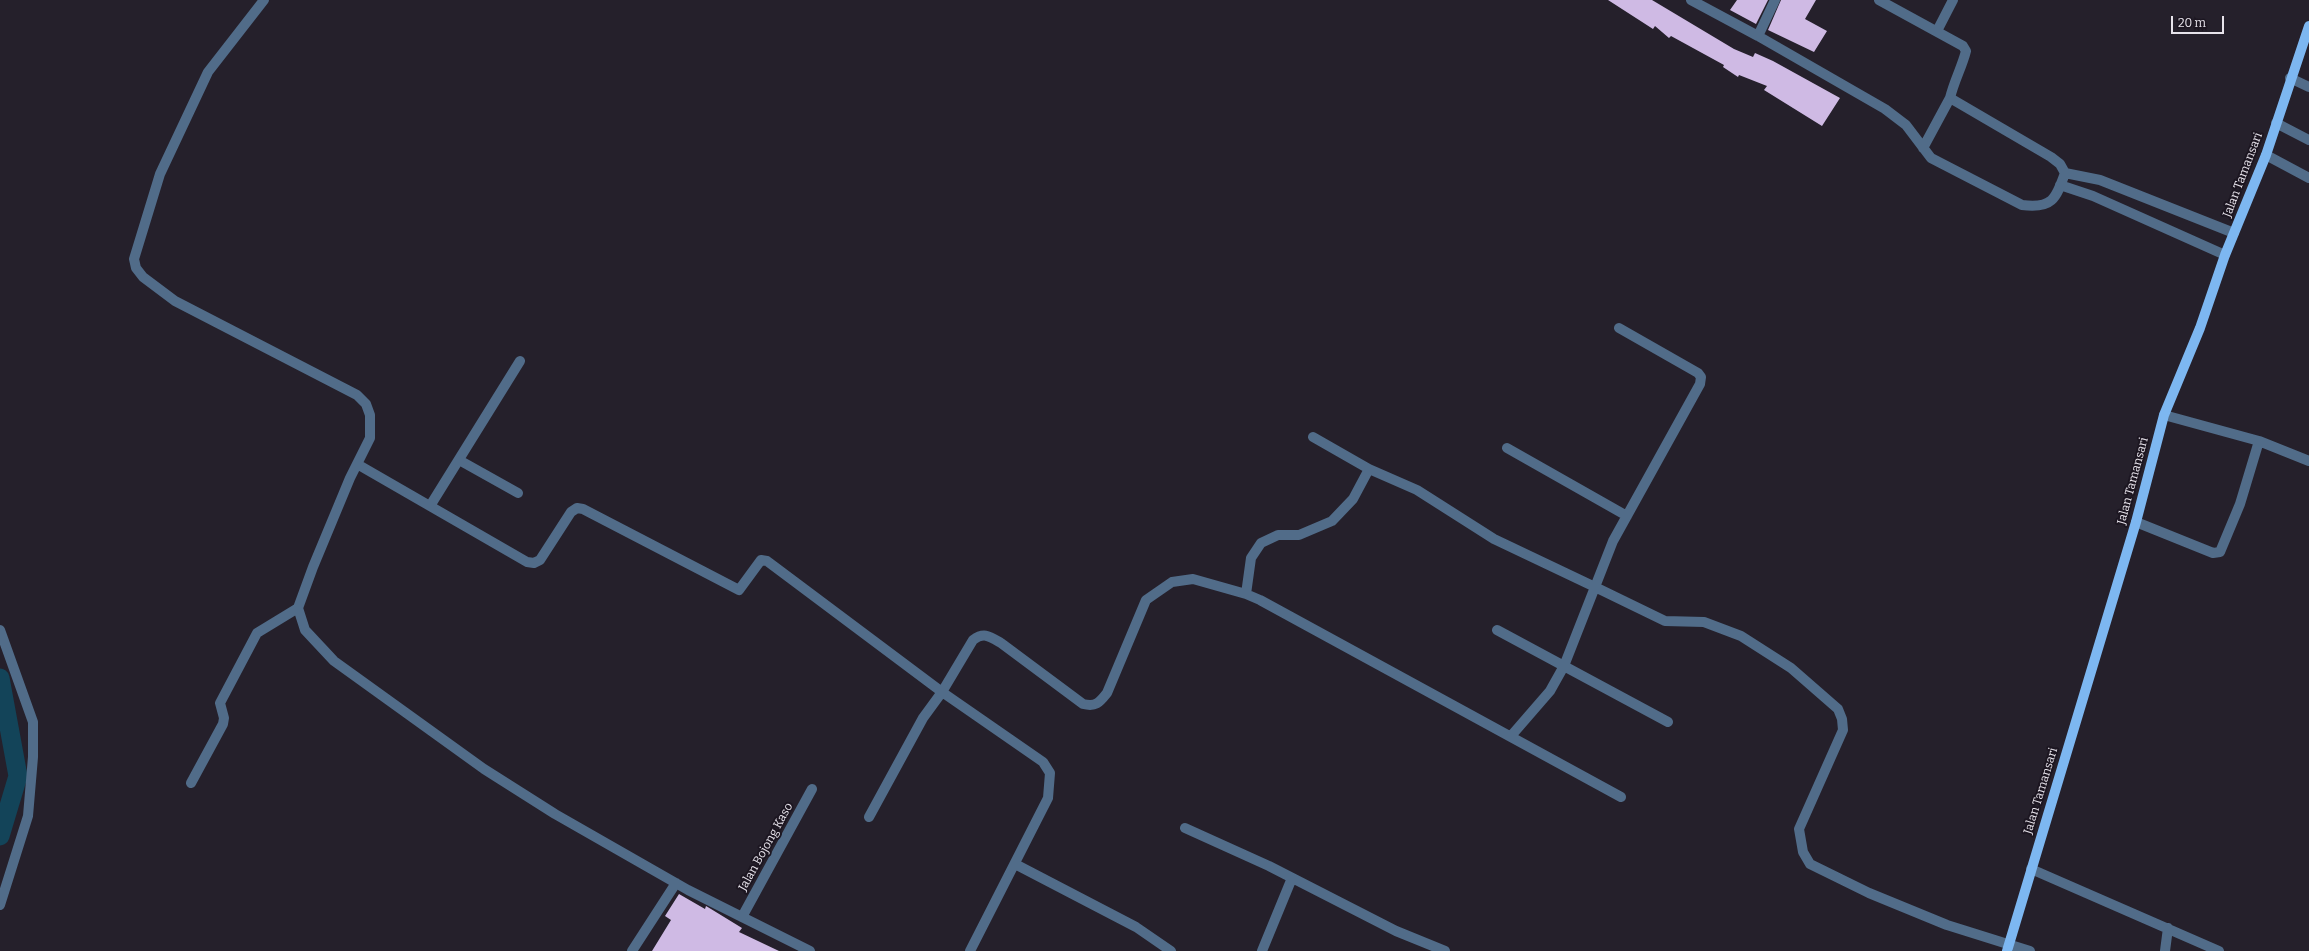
<!DOCTYPE html>
<html>
<head>
<meta charset="utf-8">
<style>
	body { margin:0 }
	#map { position:relative; width:2309px; height:951px; overflow:hidden; background:#25202b; font-family:Bitter,serif }
	canvas { display:block }
	.scale { position:absolute; left:2171px; top:16px; width:53px; height:18px; box-sizing:border-box; border:2px solid #e7e3eb; border-top:0; padding-left:5px; font-size:12px; line-height:14px; white-space:nowrap; color:#e7e3eb; -webkit-text-stroke:3px #1c1621; paint-order:stroke }
</style>
</head>
<body>
<div id="map">
<canvas width="2309" height="951"></canvas>
<div class="scale">20 m</div>
</div>
<script>
const c = document.querySelector('canvas').getContext('2d');
c.lineJoin = 'round';
function stroke(path, color, width, dash) { c.strokeStyle = color; c.lineWidth = width; c.lineCap = dash ? 'butt' : 'round'; c.setLineDash(dash || []); c.stroke(path); }
function fill(path, color) { c.fillStyle = color; c.fill(path, 'evenodd'); }
function write(font, color, halo, rows, align = 'center') {
  c.font = font + ' Bitter,serif'; c.lineWidth = 4; c.setLineDash([]); c.textBaseline = 'middle'; c.strokeStyle = halo; c.fillStyle = color; for (const [text, x, y, turn = 0] of rows) {
    c.save(); c.translate(x, y); c.rotate((+turn || 0) * Math.PI / 180); c.textAlign = isNaN(turn) ? turn : align; if (halo) c.strokeText(text, 0, 0); c.fillText(text, 0, 0); c.restore();
  }
}
const canal = new Path2D(`
	M 0,678 L 18,776 L 0,836`);
const building = new Path2D(`
	M 1608,0 L 1652,0 L 1734,49 L 1753,57 L 1755,53 L 1773,61 L 1840,98 L 1822,126 L 1764,90 L 1767,86 L 1739,75 L 1738,77 L 1723,67 L 1724,65 L 1671,36 L 1669,38 L 1655,26 L 1653,29 Z
	M 1737,0 L 1768,0 L 1756,24 L 1730,10 Z
	M 1781,0 L 1816,0 L 1805,19 L 1827,31 L 1814,52 L 1768,30 Z
	M 679,894 L 705,909 L 706,906 L 711,909 L 742,928 L 739,932 L 779,951 L 652,951 L 671,920 L 665,916 Z`);
const minor = new Path2D(`
	M 264,0 L 208,72 L 160,174 L 134,259 L 136,268 L 143,277 L 175,301 L 357,395 L 366,404 L 370,415 L 370,438 L 350,478 L 313,567 L 298,608 L 305,630 L 334,661 L 484,769 L 555,814 L 688,890 L 810,951
	M 1691,0 L 1758,36 L 1885,109 L 1906,125 L 1931,158 L 2022,205 C 2052,209 2056,199 2065,173 L 2060,164 L 2051,157 L 1950,98 C 1954,81 1962,67 1966,51 L 1963,46 L 1879,0
	M 1937,31 L 1953,0
	M 1758,36 L 1775,0
	M 2290,78 L 2309,87
	M 2276,123 L 2309,140
	M 1923,148 L 1950,98
	M 2266,155 L 2309,178
	M 2065,173 L 2100,180 L 2234,233
	M 2060,185 L 2093,196 L 2225,255
	M 2164,415 L 2259,441 L 2309,461
	M 1313,437 L 1369,469
	M 1507,448 L 1627,516
	M 459,460 L 518,493
	M 357,464 L 527,562 L 534,563 L 540,560 L 571,512 L 577,508 L 583,509 L 739,590 L 761,560 L 767,561 L 942,692 L 973,640 C 984,632 989,636 1001,643 L 1083,704 C 1096,707 1099,703 1107,693 L 1146,600 L 1172,582 L 1193,579 L 1246,594 L 1260,600 L 1621,797
	M 430,506 L 520,361
	M 2136,522 L 2213,553 L 2220,552 L 2240,504 L 2259,441
	M 1246,594 L 1251,558 L 1261,543 L 1278,535 L 1299,535 L 1332,521 L 1353,499 L 1369,469 L 1417,490 L 1494,539 L 1595,587 L 1613,541 L 1700,384 L 1701,377 L 1698,373 L 1619,328
	M 0,630 L 33,722 L 33,757 L 28,816 L 0,905
	M 1497,630 L 1668,722
	M 1511,736 L 1550,691 L 1564,666 L 1595,587 L 1665,621 L 1704,622 L 1741,636 L 1791,668 L 1838,709 L 1842,719 L 1843,730 L 1799,829 L 1803,852 L 1810,864 L 1869,893 L 1947,925 L 2030,951
	M 191,783 L 223,724 L 224,718 L 220,703 L 257,633 L 298,608
	M 869,817 L 923,718 L 942,692 L 1043,762 L 1050,773 L 1048,798 L 970,951
	M 1185,828 L 1269,866 L 1396,931 L 1445,951
	M 1015,864 L 1136,927 L 1171,951
	M 2031,869 L 2219,951
	M 742,917 L 812,789
	M 632,951 L 676,883
	M 1262,951 L 1292,878
	M 2165,951 L 2168,928`);
const major = new Path2D(`
	M 2007,951 L 2136,522 L 2164,415 L 2200,328 L 2225,255 L 2266,155 L 2309,26`);
const streetNames = [
	["Jalan Tamansari",2243,175,-69],
	["Jalan Tamansari",2133,481,-75],
	["Jalan Tamansari",2041,791,-73],
	["Jalan Bojong Kaso",766,847,-61]
];
stroke(canal, '#134459', 19);
fill(building, '#cfbae4');
stroke(minor, '#516c89', 10);
stroke(major, '#7db7f1', 10);
write('12px', '#e7e3eb', '#1c1621', streetNames);
</script>
</body>
</html>
